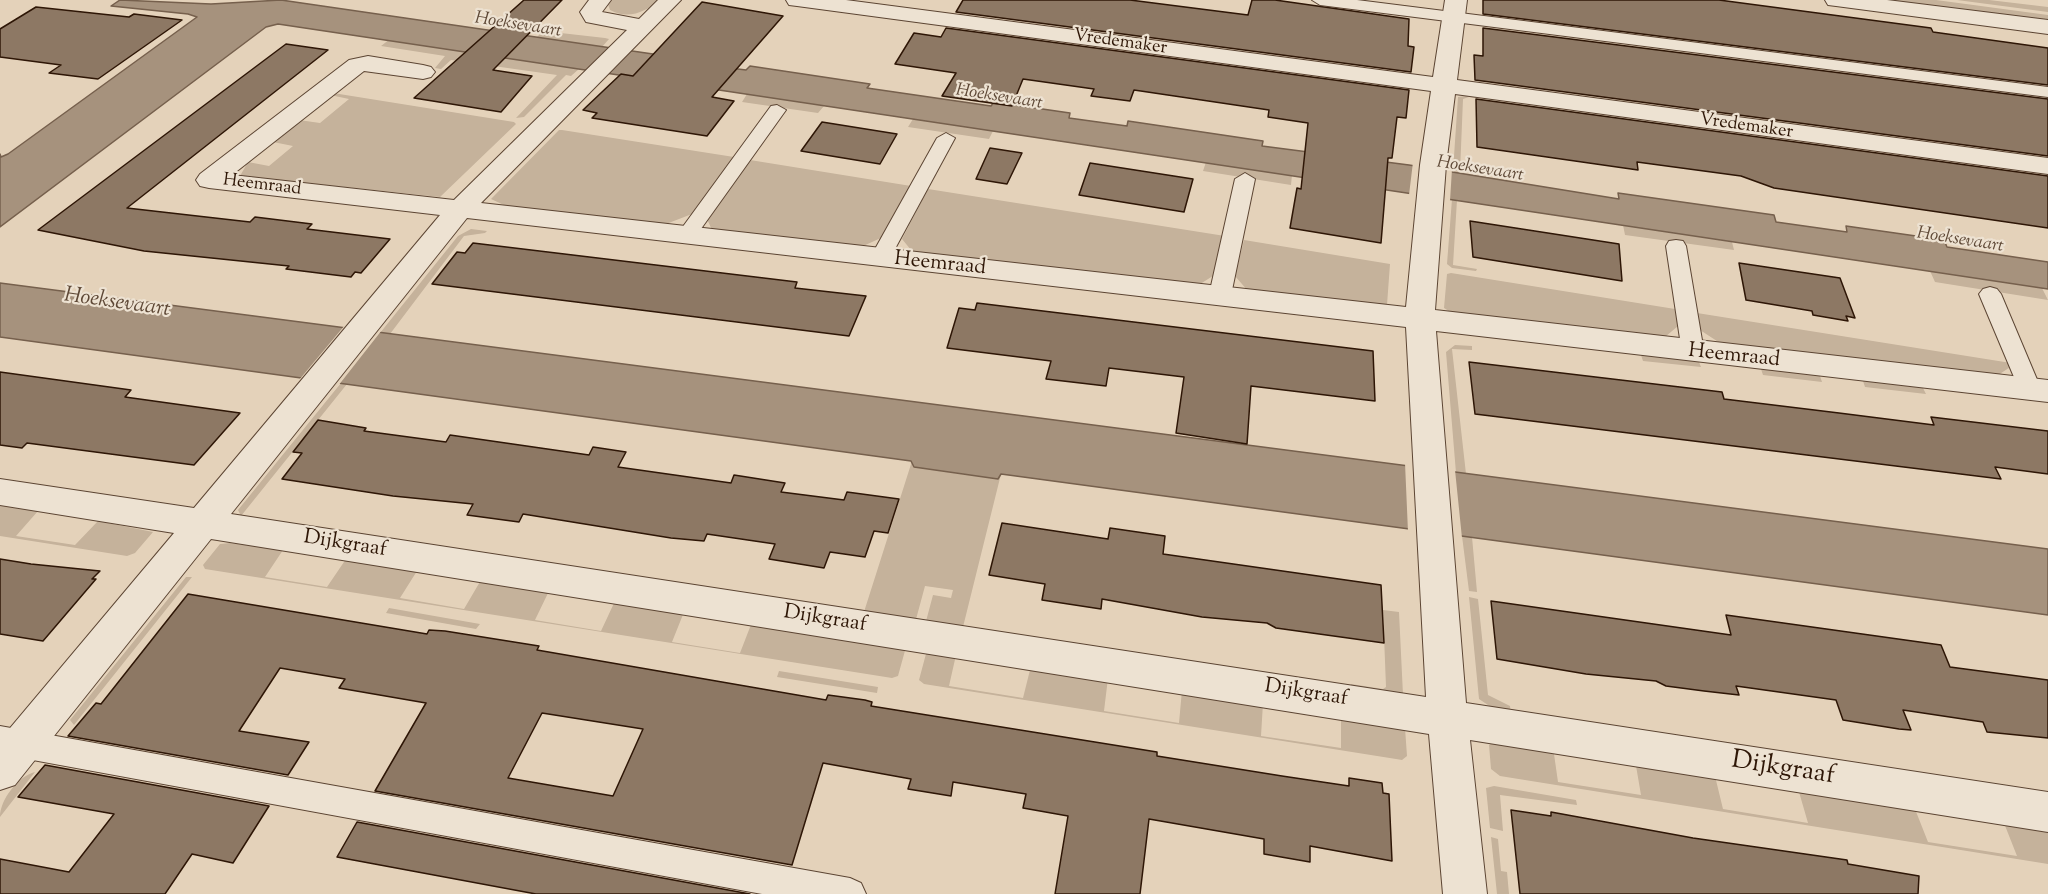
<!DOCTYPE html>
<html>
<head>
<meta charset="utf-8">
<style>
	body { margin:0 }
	canvas { display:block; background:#e4d2ba }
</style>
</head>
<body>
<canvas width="2048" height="894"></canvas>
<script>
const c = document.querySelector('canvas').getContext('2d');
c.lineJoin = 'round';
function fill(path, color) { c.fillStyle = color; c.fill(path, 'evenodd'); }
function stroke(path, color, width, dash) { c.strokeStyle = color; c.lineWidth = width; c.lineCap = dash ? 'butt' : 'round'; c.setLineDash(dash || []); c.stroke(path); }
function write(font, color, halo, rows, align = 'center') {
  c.font = font + ' "Sorts Mill Goudy",serif'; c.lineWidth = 4.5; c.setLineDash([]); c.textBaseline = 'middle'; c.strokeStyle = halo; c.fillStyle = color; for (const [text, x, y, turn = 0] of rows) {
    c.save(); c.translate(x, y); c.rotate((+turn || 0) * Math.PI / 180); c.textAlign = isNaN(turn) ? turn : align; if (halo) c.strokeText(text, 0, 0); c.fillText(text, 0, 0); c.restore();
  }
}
const green = new Path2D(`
	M 609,0 L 659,0 C 646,12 628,20 610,10 L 608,4 L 605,4 Z
	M 1871,0 L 1936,0 L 2048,15 L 2048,23 Z
	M 1957,0 L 1989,0 L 2048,7 L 2048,12 Z
	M 543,31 L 605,38 L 609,39 L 602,47 L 537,37 Z
	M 390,39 L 579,69 L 571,76 L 566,75 L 524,117 L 516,118 L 557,75 L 451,60 L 441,69 L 435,68 L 445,56 L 381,46 Z
	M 333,93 L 514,122 L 516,124 L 440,197 L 240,176 L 248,162 L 269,166 L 293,146 L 273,142 L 299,120 L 320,123 L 349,99 L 330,95 Z
	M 747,94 L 824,106 L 818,113 L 742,102 Z
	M 1474,95 L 1495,98 L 1495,100 L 1469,97 L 1463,99 L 1460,172 L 1453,171 L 1458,97 Z
	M 913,119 L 993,131 L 989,139 L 908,127 Z
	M 559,130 L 562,130 L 734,157 L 692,214 L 666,224 L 506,206 L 491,199 Z
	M 750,160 L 911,186 L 883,237 L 861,247 L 712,230 L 707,219 Z
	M 1206,162 L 1292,175 L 1291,185 L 1203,171 Z
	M 928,189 L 1225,236 L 1216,274 L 1197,286 L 910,253 L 911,250 L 902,239 Z
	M 1452,199 L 1457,200 L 1453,265 L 1477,269 L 1476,271 L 1452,268 L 1447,264 Z
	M 1623,225 L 1732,242 L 1734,250 L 1625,235 Z
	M 471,229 L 487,231 L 485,233 L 464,236 L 390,334 L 380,333 L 458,236 Z
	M 1244,240 L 1390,264 L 1387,305 L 1248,291 L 1235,276 Z
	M 1930,271 L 2042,288 L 2048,300 L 1935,282 Z
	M 1451,273 L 1675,309 L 1678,326 L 1665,337 L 1452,313 L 1444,308 L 1447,274 Z
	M 1697,313 L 2011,363 L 2012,366 L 1998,375 L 1720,343 L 1700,330 Z
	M 1455,345 L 1472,346 L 1472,350 L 1452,349 L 1466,474 L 1456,473 L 1446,352 Z
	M 1641,355 L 1699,362 L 1701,367 L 1643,361 Z
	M 1761,369 L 1820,376 L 1822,382 L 1763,375 Z
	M 1863,381 L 1923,388 L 1926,394 L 1865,387 Z
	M 341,383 L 347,384 L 241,516 L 238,510 Z
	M 912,461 L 915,467 L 968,475 L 1001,474 L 962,631 L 925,625 L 933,595 L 951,598 L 953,590 L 925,586 L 915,623 L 863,615 Z
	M 0,505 L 38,511 L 16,536 L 75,545 L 98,521 L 153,532 L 135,553 L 127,556 L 0,536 Z
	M 1462,536 L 1472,537 L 1477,592 L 1469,591 Z
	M 230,543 L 283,550 L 265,577 L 327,587 L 346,559 L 417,571 L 400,598 L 464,609 L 481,580 L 549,591 L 535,620 L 601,631 L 615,601 L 684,612 L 672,642 L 740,653 L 752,622 L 906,647 L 898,676 L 892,678 L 205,569 L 203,565 L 220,544 Z
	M 186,577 L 192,577 L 74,725 L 70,720 Z
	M 1469,597 L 1478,599 L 1488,695 L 1510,706 L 1511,715 L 1494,709 L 1479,699 Z
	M 389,608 L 480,624 L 476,629 L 386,613 Z
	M 1383,610 L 1399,612 L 1403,695 L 1352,691 L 1351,684 L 1383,689 L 1386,687 Z
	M 927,650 L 956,655 L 949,686 L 1023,698 L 1031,666 L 1108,678 L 1104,711 L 1179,723 L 1182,690 L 1263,703 L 1261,736 L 1341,748 L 1341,715 L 1405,728 L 1407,756 L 1402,760 L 1396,759 L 924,684 L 919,680 Z
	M 779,671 L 878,687 L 877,693 L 777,677 Z
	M 1493,742 L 1553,747 L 1558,782 L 1641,795 L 1635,760 L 1714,772 L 1723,809 L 1808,823 L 1797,785 L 1913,804 L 1928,842 L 2017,856 L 2002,818 L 2048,825 L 2048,864 L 1500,776 L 1491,769 L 1489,745 Z
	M 35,772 L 0,817 C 0,800 18,776 35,772 Z
	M 1494,786 L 1576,800 L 1577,805 L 1500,795 L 1503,831 L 1490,828 L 1486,788 Z
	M 1491,837 L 1498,839 L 1501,871 L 1507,872 L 1509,894 L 1497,894 Z`);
const water = new Path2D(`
	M 120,0 L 211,4 L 281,0 L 708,62 L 706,65 L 746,70 L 750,66 L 870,84 L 867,88 L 991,106 L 994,102 L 1070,113 L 1069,118 L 1127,126 L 1128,121 L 1263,141 L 1262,146 L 1409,165 L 1619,199 L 1618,193 L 1774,215 L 1776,222 L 1847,232 L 1846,226 L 1944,240 L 1947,247 L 2048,262 L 2048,289 L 278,24 L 266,27 L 0,227 L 0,154 L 1,157 L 8,154 L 197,17 L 188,14 L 111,6 Z
	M 0,283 L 2048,549 L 2048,615 L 1001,474 L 998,479 L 914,467 L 911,461 L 0,337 Z`);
const pier = new Path2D(`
	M 1413,162 L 1452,169 L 1450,201 L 1409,195 Z
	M 345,325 L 382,330 L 338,386 L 299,380 Z
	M 1405,463 L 1455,470 L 1462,538 L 1408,532 Z`);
const building = new Path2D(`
	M 524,0 L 562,0 L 493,70 L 532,76 L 501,112 L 414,98 Z
	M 963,0 L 1130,0 L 1248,15 L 1252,0 L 1275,0 L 1409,19 L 1408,46 L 1414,47 L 1411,72 L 956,12 Z
	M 1483,0 L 1719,0 L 1931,28 L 1933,32 L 2048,48 L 2048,85 L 1483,14 Z
	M 702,2 L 783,16 L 712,97 L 734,101 L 707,136 L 592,118 L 597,113 L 583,110 L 621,74 L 633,76 Z
	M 36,7 L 129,17 L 134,14 L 182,20 L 98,79 L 49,73 L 61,65 L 0,57 L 0,29 Z
	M 946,28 L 1409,90 L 1406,118 L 1397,117 L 1392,158 L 1388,158 L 1381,243 L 1290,228 L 1297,188 L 1301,189 L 1308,123 L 1268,117 L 1269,110 L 1134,90 L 1130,101 L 1091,96 L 1094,89 L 1023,79 L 1012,106 L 942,96 L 956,73 L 895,64 L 914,33 L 941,37 Z
	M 1483,28 L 2048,99 L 2048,156 L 1475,80 L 1474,55 L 1483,56 Z
	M 286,44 L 328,50 L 127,208 L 250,222 L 255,217 L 312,224 L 307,229 L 390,239 L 361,273 L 355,272 L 351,277 L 286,269 L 289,266 L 144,251 L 38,230 Z
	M 1476,99 L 2048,176 L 2048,228 L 1774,188 L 1741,176 L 1637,162 L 1638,170 L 1477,147 Z
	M 822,122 L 897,134 L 880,164 L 801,151 Z
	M 990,148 L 1022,153 L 1007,184 L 976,179 Z
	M 1090,163 L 1193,179 L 1184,212 L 1079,195 Z
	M 1470,221 L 1619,244 L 1622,281 L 1473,257 Z
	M 473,243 L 797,282 L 795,288 L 866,296 L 849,336 L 432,284 L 457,252 L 465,253 Z
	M 1739,263 L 1840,278 L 1855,318 L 1846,316 L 1848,321 L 1813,315 L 1812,311 L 1746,300 Z
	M 977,303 L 1373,351 L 1375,401 L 1251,386 L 1247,444 L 1176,433 L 1184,377 L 1109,368 L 1106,386 L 1046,379 L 1051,361 L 947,348 L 959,308 L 975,310 Z
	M 1469,362 L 1722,392 L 1724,399 L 1839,413 L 1934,425 L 1931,417 L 2048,431 L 2048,474 L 1995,467 L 2001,479 L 1475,414 Z
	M 0,372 L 131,390 L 125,397 L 240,413 L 194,465 L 27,443 L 22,448 L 0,445 Z
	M 318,420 L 366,428 L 364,431 L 446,442 L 450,435 L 589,455 L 593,447 L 626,452 L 618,467 L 731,483 L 734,475 L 785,483 L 781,492 L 844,500 L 847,492 L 899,499 L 888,533 L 874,531 L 865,557 L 830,552 L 824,568 L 769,559 L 775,544 L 707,534 L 704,541 L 671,538 L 523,514 L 519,522 L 467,515 L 473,504 L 393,496 L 282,479 L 302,453 L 293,452 Z
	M 1002,523 L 1108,539 L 1110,528 L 1165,536 L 1163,554 L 1381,585 L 1384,643 L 1276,628 L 1267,623 L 1202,617 L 1102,599 L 1101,609 L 1042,600 L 1045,584 L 989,575 Z
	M 0,559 L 31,564 L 100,571 L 92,579 L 96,579 L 43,641 L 0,634 Z
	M 188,594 L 427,634 L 429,630 L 445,631 L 539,646 L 537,650 L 826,700 L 828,695 L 865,700 L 872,702 L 871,706 L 1157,752 L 1157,756 L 1282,776 L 1349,786 L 1349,778 L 1382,783 L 1383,793 L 1389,794 L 1392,861 L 1310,846 L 1310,862 L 1264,854 L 1264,839 L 1149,819 L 1140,894 L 1055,894 L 1068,816 L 1023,808 L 1026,794 L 953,782 L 951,796 L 908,789 L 911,779 L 823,763 L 792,865 L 375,791 L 426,703 L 339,688 L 345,679 L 280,668 L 239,731 L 309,742 L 288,775 L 68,736 L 96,703 L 101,704 ZM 542,713 L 643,729 L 613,796 L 508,778 Z
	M 1491,601 L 1731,635 L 1726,615 L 1941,645 L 1950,667 L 2048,680 L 2048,738 L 1987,732 L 1983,722 L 1903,710 L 1911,730 L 1899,729 L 1843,720 L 1836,700 L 1736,686 L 1739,695 L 1704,691 L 1666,686 L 1656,681 L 1586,674 L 1497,659 Z
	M 45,765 L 269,806 L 233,863 L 192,854 L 165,894 L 0,894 L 0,859 L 69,872 L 114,814 L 18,797 Z
	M 1511,810 L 1551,816 L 1551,812 L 1693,838 L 1847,860 L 1848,864 L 1919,876 L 1918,894 L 1520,894 Z
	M 357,822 L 750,894 L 536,894 L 337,857 Z`);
const lane = new Path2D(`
	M 1312,0 L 1357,0 L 2048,87 L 2048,97 L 1320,5 Z
	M 777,105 L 786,110 L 693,240 L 679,240 L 676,236 L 679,232 L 771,106 Z
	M 946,133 L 955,138 L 890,258 L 887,263 L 873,263 L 870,258 L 937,138 Z
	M 1245,173 L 1255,179 L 1231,295 L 1227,300 L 1213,300 L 1209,295 L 1235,179 Z
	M 1676,240 L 1683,241 L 1686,246 L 1704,352 L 1701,357 L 1693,360 L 1685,357 L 1682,352 L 1666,246 L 1669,241 Z
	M 1990,287 L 1997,289 L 2001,294 L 2041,389 L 2038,395 L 2030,397 L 2022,395 L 2019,389 L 1979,294 L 1983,289 Z
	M 0,726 L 850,878 L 861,883 L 866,894 L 762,894 L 0,754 Z`);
const street = new Path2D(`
	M 589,0 L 611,0 L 602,12 L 639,19 L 658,0 L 681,0 L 481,203 L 1406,307 L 1420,165 L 1431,91 L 797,6 L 789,5 L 786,0 L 846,0 L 1433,77 L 1445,0 L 1467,0 L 1457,80 L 2048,158 L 2048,174 L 1455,94 L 1446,165 L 1435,310 L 2048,380 L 2048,402 L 1436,331 L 1466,703 L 2048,792 L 2048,832 L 1470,740 L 1487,894 L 1443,894 L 1429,734 L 211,539 L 15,785 L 0,790 L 0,740 L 174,533 L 0,505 L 0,479 L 194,508 L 440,215 L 209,188 L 200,186 L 196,180 L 200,174 L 349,60 L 368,56 L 423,65 L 431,67 L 435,72 L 431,77 L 423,79 L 364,71 L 232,175 L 454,200 L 627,30 L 586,22 L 580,12 ZM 467,218 L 1406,327 L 1426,697 L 231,514 Z
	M 1825,0 L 1887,0 L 2048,20 L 2048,34 L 1836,6 L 1828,5 Z`);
const farWaternames = [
	["Hoeksevaart",518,26,9],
	["Hoeksevaart",999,98,9],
	["Hoeksevaart",1480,170,9],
	["Hoeksevaart",1960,241,9]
];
const farStreetnames = [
	["Vredemaker",1120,43,8],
	["Vredemaker",1746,127,8],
	["Heemraad",262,186,7]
];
const streetNames = [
	["Heemraad",940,265,6],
	["Heemraad",1734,357,6],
	["Dijkgraaf",345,545,9],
	["Dijkgraaf",825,620,9],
	["Dijkgraaf",1306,694,9]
];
const waterNames = [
	["Hoeksevaart",117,304,8]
];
const nearStreetnames = [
	["Dijkgraaf",1783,770,9]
];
fill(green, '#c5b29b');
fill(water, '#a6927d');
stroke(water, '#76604d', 1.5);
fill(pier, '#e4d2ba');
fill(building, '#8d7864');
stroke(building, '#2e1606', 1.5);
stroke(lane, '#5c4533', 2);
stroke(street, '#5c4533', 2);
fill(lane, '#ede2d2');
fill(street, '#ede2d2');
write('italic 18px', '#5e4836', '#ede2d2', farWaternames);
write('18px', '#2e1606', '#ede2d2', farStreetnames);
write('21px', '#2e1606', '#ede2d2', streetNames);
write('italic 22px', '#5e4836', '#ede2d2', waterNames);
write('26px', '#2e1606', '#ede2d2', nearStreetnames);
</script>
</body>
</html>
